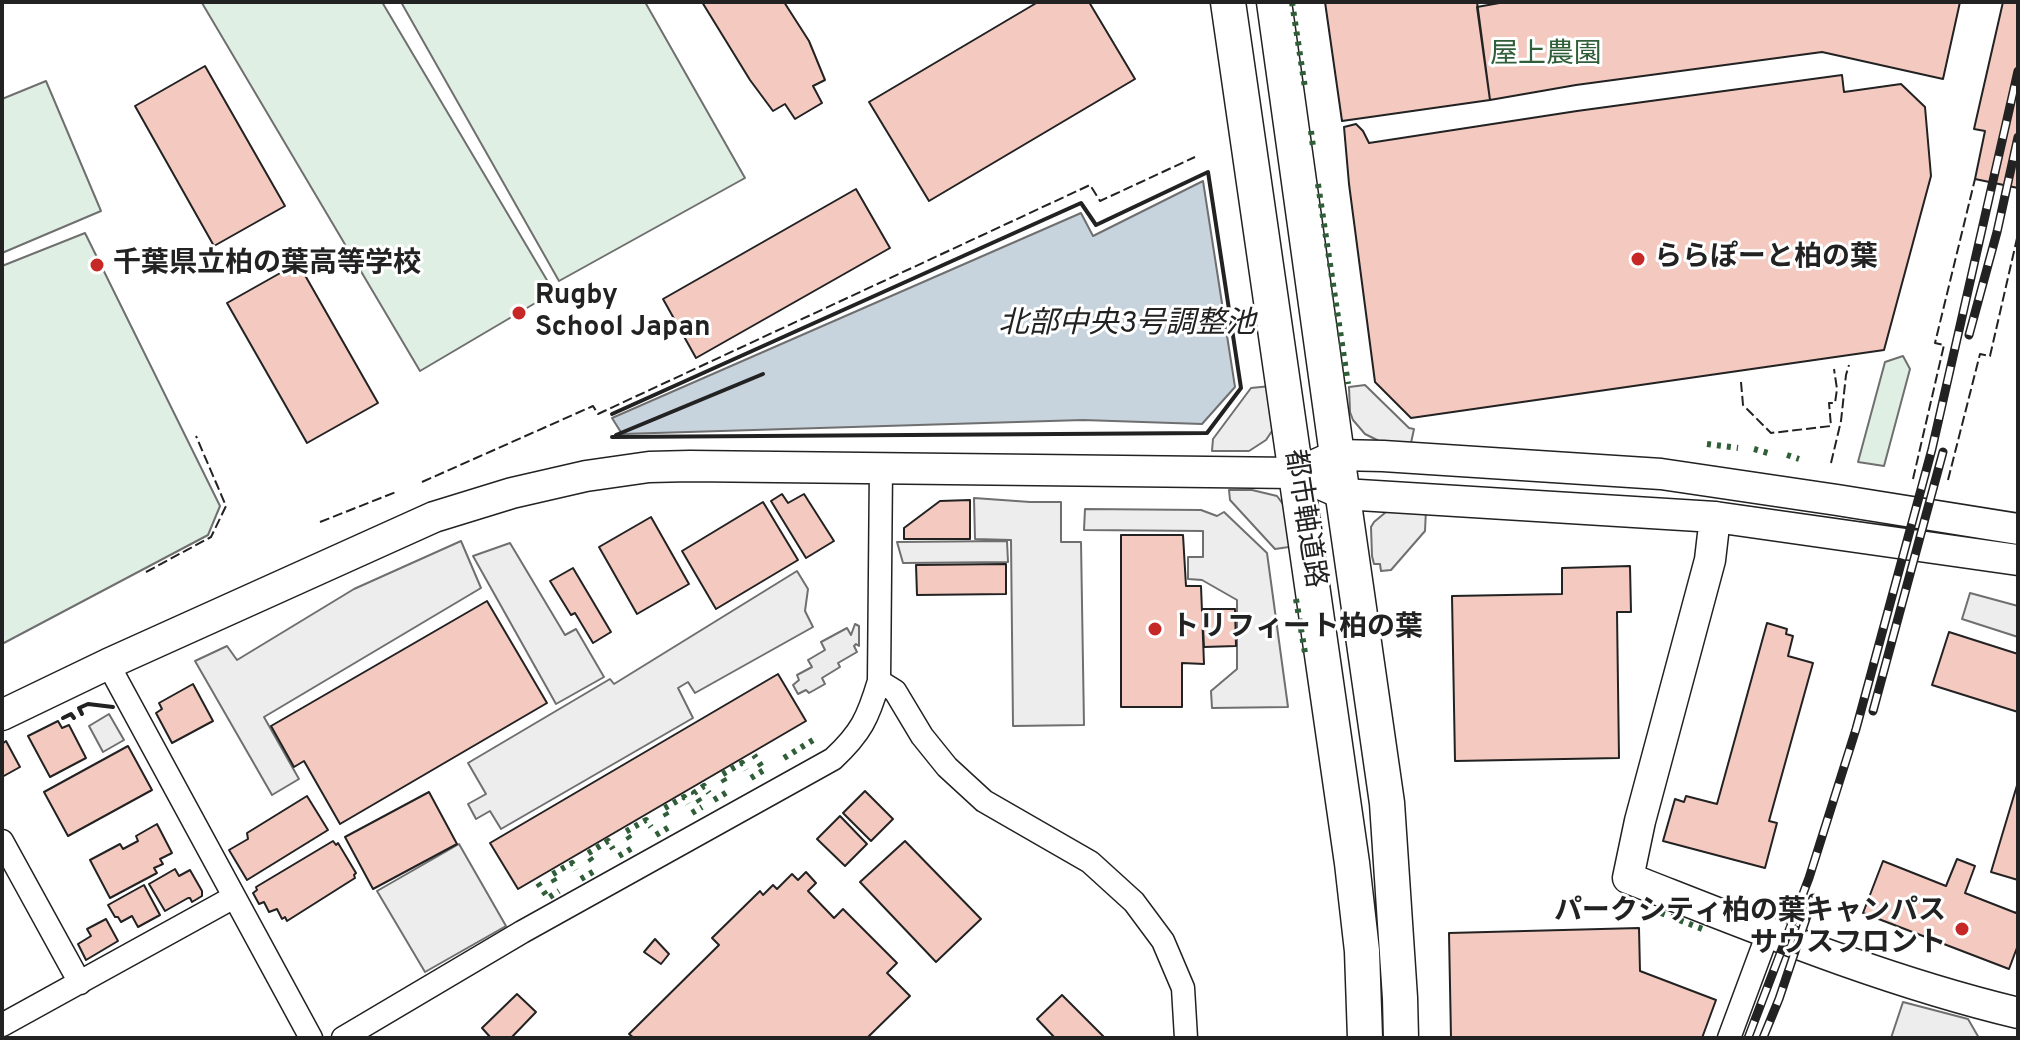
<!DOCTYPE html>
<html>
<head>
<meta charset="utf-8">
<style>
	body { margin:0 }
	#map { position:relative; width:2020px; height:1040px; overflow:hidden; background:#fff; font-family:Overpass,sans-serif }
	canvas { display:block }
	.frame { position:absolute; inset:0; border:4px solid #222; pointer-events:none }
</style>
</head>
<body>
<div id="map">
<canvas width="2020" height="1040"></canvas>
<div class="frame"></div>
</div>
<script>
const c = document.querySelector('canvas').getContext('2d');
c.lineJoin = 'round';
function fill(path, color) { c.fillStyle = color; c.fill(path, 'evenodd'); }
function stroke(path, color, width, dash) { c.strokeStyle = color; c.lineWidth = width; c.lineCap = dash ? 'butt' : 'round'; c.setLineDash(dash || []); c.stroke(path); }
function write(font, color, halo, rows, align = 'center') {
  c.font = font + ' Overpass,"Noto Sans JP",sans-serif'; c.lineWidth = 6; c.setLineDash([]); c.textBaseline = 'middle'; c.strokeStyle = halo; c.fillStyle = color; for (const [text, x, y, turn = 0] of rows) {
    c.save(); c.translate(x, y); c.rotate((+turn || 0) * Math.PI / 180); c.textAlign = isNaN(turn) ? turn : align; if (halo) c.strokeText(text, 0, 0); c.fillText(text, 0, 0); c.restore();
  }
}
const green = new Path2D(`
	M 204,2 L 382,2 L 554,292 L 420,371 L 202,3 Z
	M 401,2 L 645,2 L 745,178 L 559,281 Z
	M 46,81 L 101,211 L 2,253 L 2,99 Z
	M 85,233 L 220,506 L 208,535 L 2,644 L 2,266 Z
	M 1903,356 L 1910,369 L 1884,466 L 1858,462 L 1885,362 Z`);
const parking = new Path2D(`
	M 1365,385 L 1409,428 L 1414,429 L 1411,443 L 1381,442 L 1365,434 L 1353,420 L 1350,412 L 1349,387 Z
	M 1271,386 L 1274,428 L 1266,440 L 1249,451 L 1212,451 L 1213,439 L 1251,388 Z
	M 1229,490 L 1252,490 L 1277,496 L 1288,511 L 1296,546 L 1275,549 L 1230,500 Z
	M 974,498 L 1030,502 L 1061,502 L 1061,542 L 1081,542 L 1084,725 L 1013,726 L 1011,540 L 975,539 Z
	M 1085,509 L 1201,510 L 1217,516 L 1224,512 L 1267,553 L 1288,707 L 1212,708 L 1211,691 L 1237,669 L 1237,600 L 1202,580 L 1188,579 L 1188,557 L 1203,557 L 1203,531 L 1084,530 Z
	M 1426,509 L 1425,531 L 1391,570 L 1381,571 L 1380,564 L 1374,564 L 1372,556 L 1371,527 L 1374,522 L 1386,512 Z
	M 461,541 L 481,588 L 264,717 L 299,779 L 272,795 L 195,661 L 227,646 L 237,660 L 354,589 Z
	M 1007,541 L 1008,562 L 903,563 L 897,542 Z
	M 510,543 L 565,635 L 576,629 L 604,677 L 556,704 L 473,556 Z
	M 797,571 L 808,589 L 805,611 L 813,627 L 695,693 L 688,682 L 678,688 L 693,718 L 501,829 L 490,811 L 476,819 L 468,804 L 486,794 L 468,763 L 610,679 L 614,684 Z
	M 1970,593 L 2018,606 L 2018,637 L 1962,619 Z
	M 855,624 L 859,626 L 859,646 L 856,644 L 854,646 L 857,652 L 838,663 L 840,667 L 822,678 L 825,684 L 809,693 L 806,690 L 798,694 L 793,685 L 799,680 L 797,675 L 812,667 L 808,660 L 825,650 L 821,642 L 847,628 L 851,635 Z
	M 109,714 L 124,740 L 103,752 L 89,726 Z
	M 459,844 L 506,926 L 425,972 L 377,891 Z
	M 1903,1002 L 1968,1019 L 1979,1038 L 1891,1038 Z`);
const water = new Path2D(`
	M 1203,181 L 1235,387 L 1202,424 L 1083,420 L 622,434 L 612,418 L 1081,213 L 1093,236 Z`);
const building = new Path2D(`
	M 702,2 L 784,2 L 809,41 L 825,80 L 813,86 L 822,103 L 795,119 L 785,104 L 773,111 L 750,80 Z
	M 1038,2 L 1089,2 L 1135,79 L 929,201 L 869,102 Z
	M 1325,2 L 1477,2 L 1490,100 L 1342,121 Z
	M 1505,2 L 1960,2 L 1943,79 L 1822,52 L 1576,85 L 1490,100 L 1477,7 Z
	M 2003,2 L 2018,2 L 2018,188 L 1975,179 L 1985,131 L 1974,129 Z
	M 205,66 L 285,206 L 214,246 L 135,106 Z
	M 1842,75 L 1844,92 L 1901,84 L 1925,107 L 1931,176 L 1884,350 L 1411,418 L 1375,382 L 1349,184 L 1344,127 L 1356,124 L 1363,131 L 1369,143 L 1577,111 Z
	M 856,189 L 890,248 L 696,358 L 663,299 Z
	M 298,263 L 378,403 L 307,443 L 227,303 Z
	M 782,494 L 788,503 L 804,494 L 834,541 L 806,558 L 771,501 Z
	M 970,500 L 970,539 L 904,539 L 904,528 L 940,501 Z
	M 763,502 L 798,560 L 716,609 L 682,551 Z
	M 651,517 L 689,584 L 637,614 L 599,547 Z
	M 1121,535 L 1183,535 L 1186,586 L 1201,586 L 1204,664 L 1182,663 L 1182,707 L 1121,707 Z
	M 1006,564 L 1006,594 L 917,595 L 916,565 Z
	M 1630,566 L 1631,612 L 1617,612 L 1619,758 L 1455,761 L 1452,596 L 1562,594 L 1562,568 Z
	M 573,568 L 611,632 L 593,643 L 575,613 L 571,615 L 550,581 Z
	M 487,601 L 547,703 L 340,824 L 304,761 L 294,767 L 271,726 Z
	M 1202,609 L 1235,609 L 1236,646 L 1204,647 Z
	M 1767,623 L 1787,629 L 1786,634 L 1793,636 L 1788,656 L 1813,663 L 1769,821 L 1777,823 L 1765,868 L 1663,841 L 1675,799 L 1684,802 L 1686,796 L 1717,804 Z
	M 1949,632 L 2018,654 L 2018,712 L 1932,685 Z
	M 778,674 L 806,721 L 518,889 L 490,843 Z
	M 193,684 L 213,721 L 172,743 L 156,713 L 162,709 L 159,703 Z
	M 58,721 L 62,728 L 69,725 L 86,758 L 50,777 L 28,736 Z
	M 6,741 L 20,767 L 2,777 L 2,744 Z
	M 128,746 L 152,790 L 68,836 L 44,792 Z
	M 2018,782 L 2018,880 L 1991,872 Z
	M 865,791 L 893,819 L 871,841 L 843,813 Z
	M 429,792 L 457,844 L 373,889 L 345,837 Z
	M 307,796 L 328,830 L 247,880 L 229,850 L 248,839 L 247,833 Z
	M 840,816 L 867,844 L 845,866 L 817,839 Z
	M 157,824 L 172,853 L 160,859 L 163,864 L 154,868 L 157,873 L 110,898 L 90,860 L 120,844 L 123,849 L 138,841 L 136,836 Z
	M 333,841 L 336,845 L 338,843 L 356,873 L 354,875 L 355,878 L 287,921 L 285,917 L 282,919 L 277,909 L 269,912 L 264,902 L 259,904 L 253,893 L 257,890 L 256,887 Z
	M 905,841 L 981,919 L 936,962 L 860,882 Z
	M 1957,859 L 1975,866 L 1965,893 L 2016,913 L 2018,909 L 2018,945 L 2009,969 L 1863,913 L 1883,861 L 1946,886 Z
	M 175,869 L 179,876 L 190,870 L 202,891 L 202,896 L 192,902 L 190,898 L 188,898 L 165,911 L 149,884 Z
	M 806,872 L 816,883 L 808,891 L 834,918 L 843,909 L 897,963 L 887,973 L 910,996 L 867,1038 L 634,1038 L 629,1034 L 719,945 L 712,938 L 760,891 L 763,895 L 773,885 L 777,889 L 792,874 L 798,880 Z
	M 144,885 L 160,915 L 138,927 L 132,916 L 121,922 L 118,917 L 115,917 L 108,905 Z
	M 106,919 L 118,941 L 86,960 L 78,944 L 91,936 L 87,929 Z
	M 1639,928 L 1640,971 L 1716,1000 L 1702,1038 L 1451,1038 L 1449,933 Z
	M 655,939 L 669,954 L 661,964 L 644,952 Z
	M 517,994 L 536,1012 L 511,1038 L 491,1038 L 482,1028 Z
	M 1062,995 L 1105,1038 L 1055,1038 L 1037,1019 Z`);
const street = new Path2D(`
	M 881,467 L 879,681 L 895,691 L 922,736 L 947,767 L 984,801 L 1090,862 L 1134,902 L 1163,941 L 1183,988 L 1186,1038
	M 108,664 L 311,1038
	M 2,841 L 80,983
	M 2,1025 L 234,897
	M 343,1038 L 522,932 L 833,759 C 861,733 868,718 879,681
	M 1729,1038 L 1768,933`);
const secondary = new Path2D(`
	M 1315,465 L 1337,455 L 1383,456 L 1661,474 L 1837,500 L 2018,529
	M 1715,517 L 1710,560 L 1640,821 L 1628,878 C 1756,928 1884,981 2018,1013
	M 2,715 L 108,664 L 434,517 L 512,493 L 586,476 L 649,467 L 690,466 L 1295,473 L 1343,494 L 1715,517 L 2018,560`);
const primary = new Path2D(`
	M 1228,2 L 1352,863 L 1362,951 L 1365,1038
	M 1274,2 L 1337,455 L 1387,803 L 1400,998 L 1401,1038`);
const rail = new Path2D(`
	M 1969,335 L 1997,232 L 2018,137
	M 1873,711 L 1943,452
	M 1748,1038 L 1809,878 L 1856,729 L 1932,449 L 2018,71
	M 1763,1038 L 1779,999 L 1813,898`);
const hedge = new Path2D(`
	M 1292,2 L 1305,88
	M 1311,131 L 1313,147
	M 1318,184 L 1348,384
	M 1707,444 L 1738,448
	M 1754,449 L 1768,453
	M 1787,455 L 1799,459
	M 1296,599 L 1305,653
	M 784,758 L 818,737
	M 751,778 L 764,770 L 754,755
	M 725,782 L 721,775 L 742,763 L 746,770
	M 714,800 L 729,791
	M 700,802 L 694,793 L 704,786 L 709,793
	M 692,813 L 702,807
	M 667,816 L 663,809 L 684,797 L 688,804
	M 656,835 L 671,826
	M 630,839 L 625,832 L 646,820 L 651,827
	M 619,856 L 634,847
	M 592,861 L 587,854 L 608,841 L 613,849
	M 581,879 L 596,870
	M 555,882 L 551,875 L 572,863 L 576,870
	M 538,883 L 548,898 L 559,891
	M 1661,913 L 1705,930`);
const fence = new Path2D(`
	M 1741,382 L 1743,405 L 1771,433 L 1831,426 L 1829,403 L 1835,403 L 1837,389 L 1834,369
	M 1831,463 L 1841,421 L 1846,375 L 1849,365
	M 1913,479 L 1944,345 L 1935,343 L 1975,179
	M 1948,480 L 1980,354 L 1990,356 L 2018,234
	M 422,482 L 593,406 L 598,414 L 1090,185 L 1100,201 L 1195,157
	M 320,522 L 396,492
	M 146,572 L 211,537 L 226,506 L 196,436`);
const wall = new Path2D(`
	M 612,414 L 1081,203 L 1096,225 L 1208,172 L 1241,388 L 1207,433 L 612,437
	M 616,435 L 763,374
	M 82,714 L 79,708 L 88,704 L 113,707
	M 63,718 L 71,714 L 74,718`);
const markers = [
	[1638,259,8,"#c62828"],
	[97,265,8,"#c62828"],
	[519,313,8,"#c62828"],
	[1155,629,8,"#c62828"],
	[1962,929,8,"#c62828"]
];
const parkNames = [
	["屋上農園",1546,56]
];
const poiNames = [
	["ららぽーと柏の葉",1654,259],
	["千葉県立柏の葉高等学校",113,265],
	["Rugby",535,297],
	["School Japan",535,329],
	["トリフィート柏の葉",1171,629],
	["パークシティ柏の葉キャンパス",1946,913,"right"],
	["サウスフロント",1946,945,"right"]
];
const streetNames = [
	["都市軸道路",1303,519,81]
];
const waterNames = [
	["北部中央3号調整池",1127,326]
];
fill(green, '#e0efe3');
stroke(green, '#6f6f6f', 2);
fill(parking, '#ededed');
stroke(parking, '#6f6f6f', 2);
fill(water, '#c7d3dd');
stroke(water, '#6f6f6f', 2);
fill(building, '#f3c9c0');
stroke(building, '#222', 2);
stroke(street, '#222', 25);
stroke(secondary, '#222', 33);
stroke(primary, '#222', 37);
stroke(street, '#fff', 22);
stroke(secondary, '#fff', 30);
stroke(primary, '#fff', 34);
stroke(rail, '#222', 9);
stroke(rail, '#fff', 6, [18]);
stroke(hedge, '#2f5e38', 6, [4, 6]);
stroke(fence, '#222', 2, [10, 4]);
stroke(wall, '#222', 4);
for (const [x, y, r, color] of markers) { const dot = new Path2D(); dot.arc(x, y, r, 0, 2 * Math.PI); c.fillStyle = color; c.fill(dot); stroke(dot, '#fff', 3); }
write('28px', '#2f5e38', '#fff', parkNames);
write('bold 28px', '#222', '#fff', poiNames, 'left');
write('28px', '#222', '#fff', streetNames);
write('italic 30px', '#222', '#fff', waterNames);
</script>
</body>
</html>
